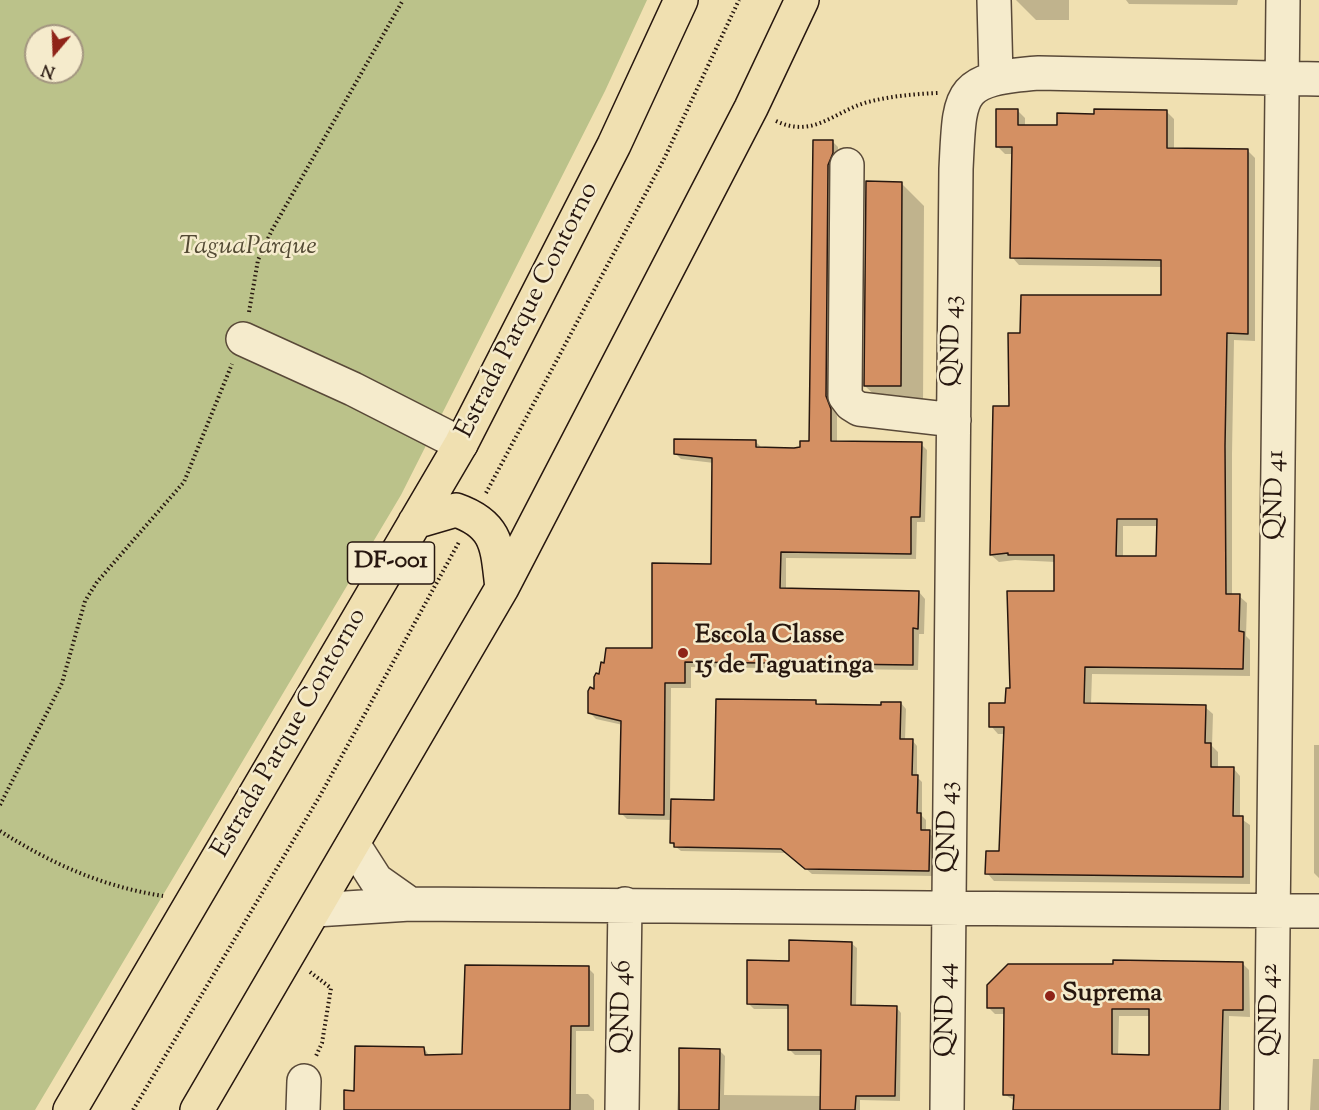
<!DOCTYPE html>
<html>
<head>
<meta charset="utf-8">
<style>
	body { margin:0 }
	#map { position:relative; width:1319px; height:1110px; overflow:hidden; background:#f0e0b1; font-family:"Sorts Mill Goudy",serif }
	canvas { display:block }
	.north { position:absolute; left:24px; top:24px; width:60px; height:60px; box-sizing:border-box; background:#f5ebcc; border:2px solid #a39680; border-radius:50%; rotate:199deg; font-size:16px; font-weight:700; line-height:24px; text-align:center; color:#27170f }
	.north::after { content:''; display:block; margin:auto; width:21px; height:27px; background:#8f2418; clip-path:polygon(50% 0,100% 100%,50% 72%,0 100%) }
</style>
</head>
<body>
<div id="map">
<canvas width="1319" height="1110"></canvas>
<div class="north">N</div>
</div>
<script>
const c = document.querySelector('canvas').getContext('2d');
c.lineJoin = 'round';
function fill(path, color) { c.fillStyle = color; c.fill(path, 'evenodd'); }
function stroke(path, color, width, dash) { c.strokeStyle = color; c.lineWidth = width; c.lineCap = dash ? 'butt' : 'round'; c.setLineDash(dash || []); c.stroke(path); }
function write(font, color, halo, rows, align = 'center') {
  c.font = font + ' "Sorts Mill Goudy",serif'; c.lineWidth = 5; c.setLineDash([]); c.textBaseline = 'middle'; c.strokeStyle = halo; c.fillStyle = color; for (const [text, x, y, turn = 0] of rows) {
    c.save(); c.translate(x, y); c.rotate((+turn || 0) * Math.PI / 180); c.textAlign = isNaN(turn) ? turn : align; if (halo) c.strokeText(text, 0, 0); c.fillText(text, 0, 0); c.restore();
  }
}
const green = new Path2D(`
	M 0,0 L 647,0 L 605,91 L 401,495 L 35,1110 L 0,1110 ZM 36,36 L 72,36 L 72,72 L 36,72 Z`);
const shadow = new Path2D(`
	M 1016,0 L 1069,0 L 1069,20 L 1036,20 Z
	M 1126,0 L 1238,0 L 1237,5 L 1129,4 Z
	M 1018,111 L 1025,118 L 1025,126 L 1058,126 L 1095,115 L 1167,112 L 1174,119 L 1174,149 L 1247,150 L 1255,158 L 1255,341 L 1234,340 L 1232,454 L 1232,596 L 1239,596 L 1247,603 L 1246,636 L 1250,640 L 1250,676 L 1092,674 L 1091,704 L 1205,707 L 1213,714 L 1212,746 L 1218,752 L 1218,768 L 1233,768 L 1240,776 L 1240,818 L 1250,825 L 1250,884 L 994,881 L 987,873 L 1000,853 L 1005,734 L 998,734 L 991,726 L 1007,705 L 1056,592 L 1056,562 L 1015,560 L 999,562 L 991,555 L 1010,408 L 1162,297 L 1162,267 L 1019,265 L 1012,257 L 1013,154 L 1005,154 L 997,146 ZM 1123,526 L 1158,526 L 1158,558 L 1123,558 Z
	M 814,141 L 832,141 L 838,147 L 832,403 L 837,416 L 837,443 L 921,444 L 927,450 L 925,522 L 917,522 L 916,559 L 786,558 L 786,590 L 919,592 L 925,599 L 924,634 L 919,634 L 918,670 L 691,667 L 691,688 L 671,688 L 670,801 L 715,802 L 815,702 L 819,705 L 883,706 L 901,703 L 906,709 L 905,740 L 912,740 L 917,746 L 917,777 L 922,782 L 922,816 L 926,820 L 926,832 L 934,837 L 934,876 L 812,874 L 788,853 L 681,851 L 671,843 L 672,820 L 627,819 L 621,813 L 623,725 L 596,719 L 590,713 L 601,676 L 653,650 L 712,565 L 714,463 L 681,459 L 675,453 L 756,442 L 762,448 L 801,449 L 810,442 Z
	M 901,183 L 924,206 L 923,408 L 888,408 L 865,386 Z
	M 1314,745 L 1319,745 L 1319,878 L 1314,873 Z
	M 851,943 L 857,948 L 856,1007 L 896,1007 L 901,1013 L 900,1101 L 860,1100 L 860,1110 L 677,1110 L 680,1050 L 719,1050 L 725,1056 L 724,1095 L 822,1096 L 822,1055 L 795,1055 L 789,1049 L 790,1009 L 754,1009 L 749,1004 L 791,962 Z
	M 1242,963 L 1249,970 L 1250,1017 L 1229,1016 L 1229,1110 L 1015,1110 L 1015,1101 L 1004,1094 L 1005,1014 L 995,1014 L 988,1007 ZM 1119,1016 L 1151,1016 L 1150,1056 L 1118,1056 Z
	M 588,968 L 594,974 L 594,1031 L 576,1031 L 576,1094 L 588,1094 L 594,1100 L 594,1110 L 345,1110 L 356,1092 L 424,1048 L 430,1057 L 463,1056 Z
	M 1313,1059 L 1319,1059 L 1319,1110 L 1310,1110 Z`);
const building = new Path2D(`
	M 996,109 L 1018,109 L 1018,125 L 1057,125 L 1057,113 L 1094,114 L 1094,109 L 1167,110 L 1167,148 L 1248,149 L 1248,334 L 1227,333 L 1225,446 L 1226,594 L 1240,594 L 1239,631 L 1244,632 L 1243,669 L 1085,667 L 1084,703 L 1206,705 L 1205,743 L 1211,743 L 1211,767 L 1234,767 L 1233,816 L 1243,816 L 1243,877 L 985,874 L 986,851 L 999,851 L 1004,727 L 989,727 L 989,703 L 1005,703 L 1006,688 L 1010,688 L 1007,591 L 1054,591 L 1054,555 L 1008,555 L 1008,553 L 990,555 L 993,406 L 1009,406 L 1008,333 L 1020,333 L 1021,295 L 1161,295 L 1161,260 L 1010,258 L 1012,147 L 996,147 ZM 1117,519 L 1157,519 L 1156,556 L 1116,556 Z
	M 813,140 L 833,140 L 833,153 L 828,165 L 826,396 L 831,409 L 831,441 L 922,442 L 920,517 L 911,517 L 911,554 L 781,552 L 780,588 L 919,591 L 918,629 L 913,628 L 913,665 L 685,662 L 685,683 L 665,683 L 664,815 L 619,814 L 621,721 L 588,713 L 588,691 L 590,687 L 594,689 L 594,677 L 596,673 L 599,674 L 601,662 L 604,663 L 606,648 L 652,648 L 652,563 L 711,564 L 712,458 L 674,454 L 674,439 L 756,440 L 756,447 L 794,448 L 800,447 L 800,441 L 809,441 Z
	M 866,181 L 902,182 L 901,386 L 864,386 Z
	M 716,699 L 816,700 L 816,704 L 881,705 L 881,702 L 901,702 L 900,739 L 913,739 L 912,775 L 918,775 L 917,813 L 921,813 L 921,830 L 930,830 L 929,871 L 805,869 L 781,849 L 674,847 L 674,843 L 670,843 L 671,799 L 714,800 Z
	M 789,940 L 852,942 L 851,1005 L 897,1006 L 895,1096 L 856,1096 L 855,1110 L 820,1110 L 821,1050 L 788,1050 L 788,1005 L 747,1004 L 747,960 L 789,961 Z
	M 1113,960 L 1243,962 L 1243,1010 L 1223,1010 L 1220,1110 L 1013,1110 L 1014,1095 L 1003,1095 L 1004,1008 L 987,1008 L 987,985 L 1008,964 L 1113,964 ZM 1112,1009 L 1149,1009 L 1149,1055 L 1112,1054 Z
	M 465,965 L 589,966 L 589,1026 L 571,1026 L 570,1110 L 344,1110 L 344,1090 L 354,1091 L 355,1046 L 424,1047 L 425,1055 L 462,1054 Z
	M 679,1048 L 720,1049 L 719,1110 L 679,1110 Z`);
const path = new Path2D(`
	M 776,121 C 814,139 834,111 868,102 C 891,96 914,94 938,93
	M 249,312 L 258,260 L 272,230 L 403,0
	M 486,493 L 664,159 L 739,0
	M 0,805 L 62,683 L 85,601 L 97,582 L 184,482 L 232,364
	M 0,831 C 52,864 101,886 163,896
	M 310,972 L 331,988 L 322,1043 L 316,1056
	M 133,1110 L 321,794 L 459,542`);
const minor = new Path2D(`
	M 994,0 L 996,77
	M 847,165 L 845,396 L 851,404 L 859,409 L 954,420
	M 243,339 L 353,389 L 461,444
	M 353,844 L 376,880 L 410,904
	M 315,910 L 410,904 L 1319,911
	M 303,1110 L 304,1081
	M 622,1110 L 625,904
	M 947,1110 L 956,169 C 960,92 956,79 1039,73 L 1319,79
	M 1271,1110 L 1283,0`);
const highway = new Path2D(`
	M 415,522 L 456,510 C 499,525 497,548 502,588
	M 70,1110 L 461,444 L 614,145 L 681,0
	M 197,1110 L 502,588 L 751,108 L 802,0`);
const markers = [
	[683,653,6,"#8f2418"],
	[1050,996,6,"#8f2418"]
];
const shields = [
	[391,563,87]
];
const shieldNames = [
	["DF-001",391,563]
];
const parkNames = [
	["TaguaParque",248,249]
];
const streetNames = [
	["Estrada Parque Contorno",529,311,-63],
	["QND 43",954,341,-89],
	["QND 41",1277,495,-89],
	["Estrada Parque Contorno",291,734,-60],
	["QND 43",950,827,-89],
	["QND 46",624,1007,-89],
	["QND 44",948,1010,-89],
	["QND 42",1272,1010,-90]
];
const poiNames = [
	["Escola Classe",695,638],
	["15 de Taguatinga",695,668],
	["Suprema",1062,996]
];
fill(green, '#bbc28a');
fill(shadow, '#0003');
fill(building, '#d49063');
stroke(building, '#27170f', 1.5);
stroke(minor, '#594938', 36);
stroke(highway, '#27170f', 36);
stroke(path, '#27170f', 4, [1.5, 3]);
stroke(minor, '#f5ebcc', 33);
stroke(highway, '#f0e0b1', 33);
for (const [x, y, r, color] of markers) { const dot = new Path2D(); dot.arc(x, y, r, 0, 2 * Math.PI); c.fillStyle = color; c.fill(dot); stroke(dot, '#f5ebcc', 2); }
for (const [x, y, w] of shields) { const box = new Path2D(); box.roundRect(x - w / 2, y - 21, w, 42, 4.5); c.fillStyle = '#f5ebcc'; c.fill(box); stroke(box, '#27170f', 1.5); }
write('bold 24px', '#27170f', null, shieldNames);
write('italic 26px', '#534a34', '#f5ebcc', parkNames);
write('26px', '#27170f', '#f5ebcc', streetNames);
write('bold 26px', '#27170f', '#f5ebcc', poiNames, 'left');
</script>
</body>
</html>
